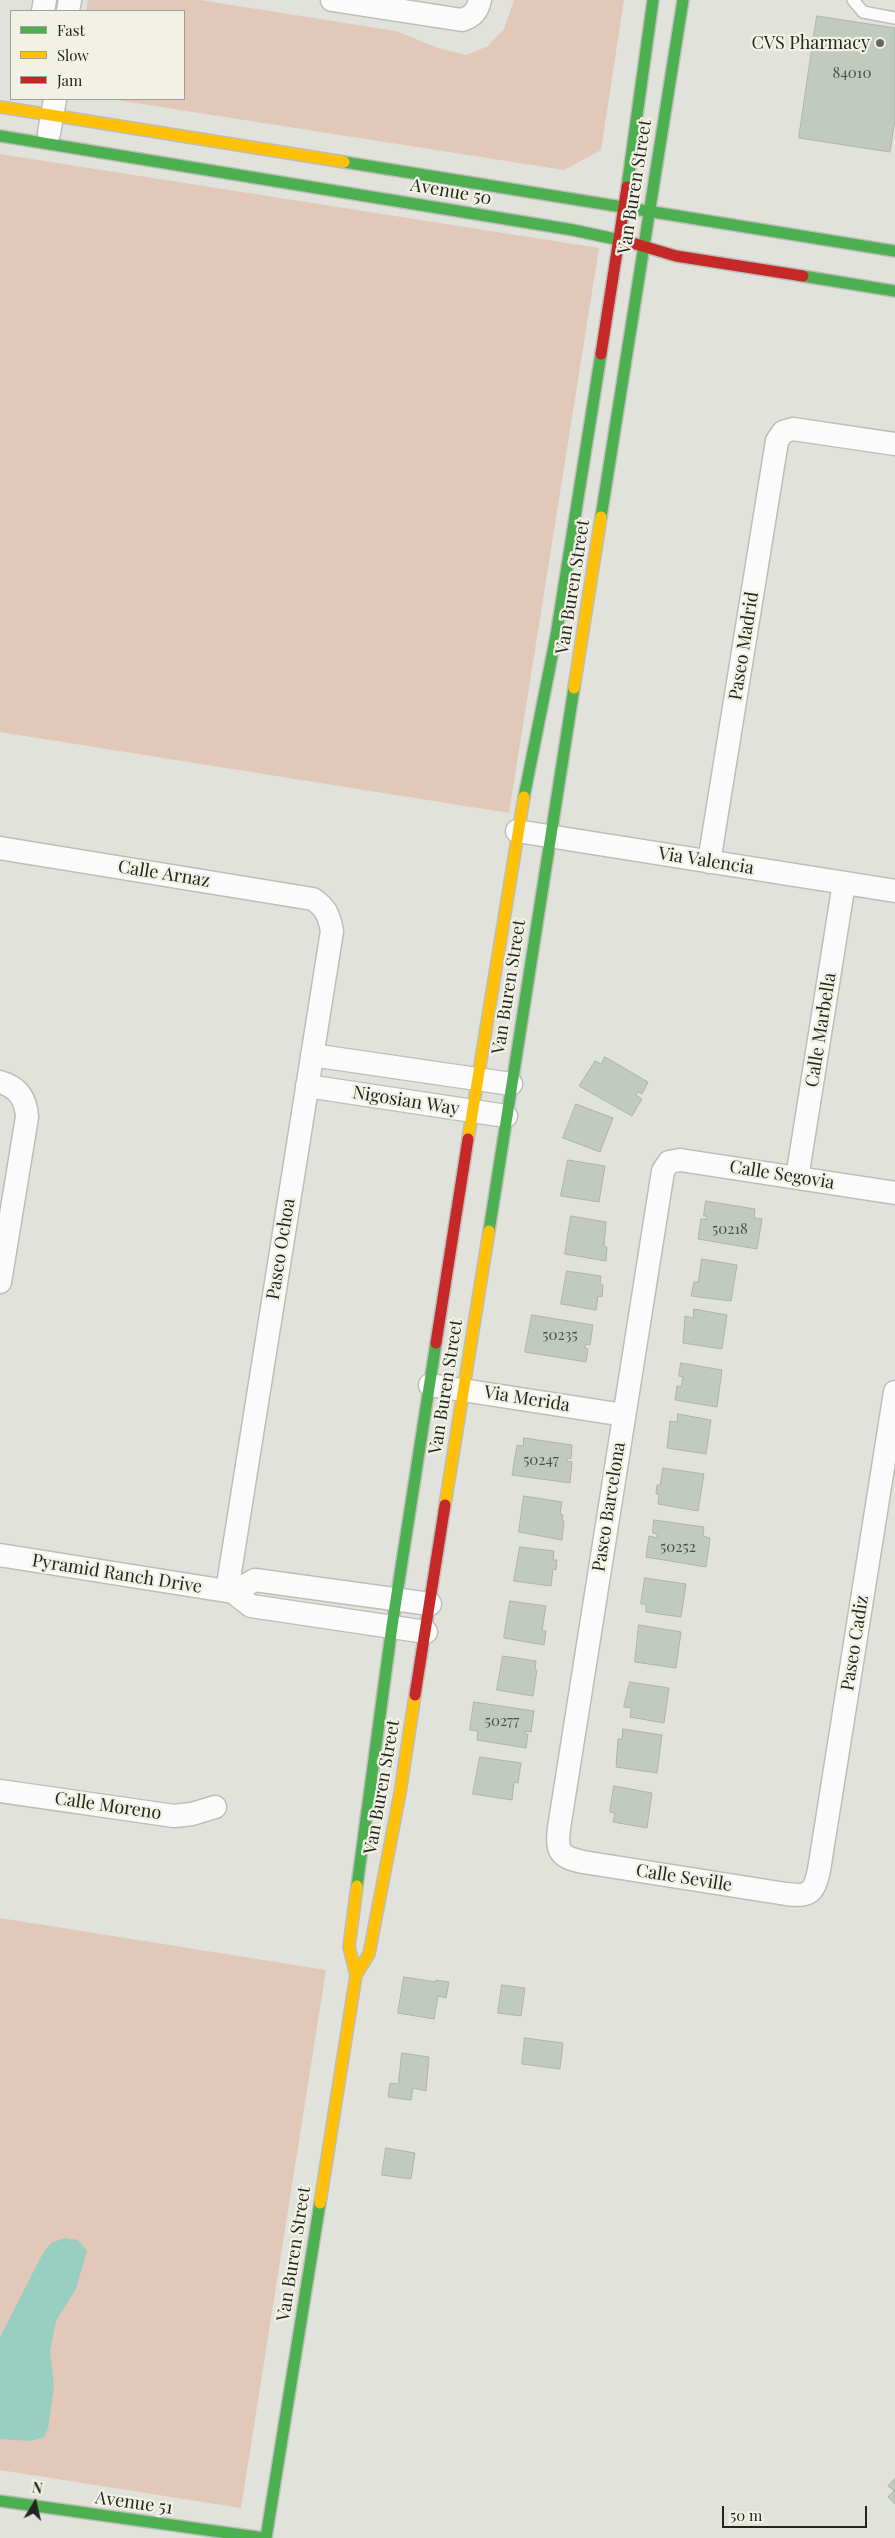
<!DOCTYPE html>
<html>
<head>
<meta charset="utf-8">
<style>
	body { margin:0 }
	#map { position:relative; width:895px; height:2538px; overflow:hidden; background:#e1e2db; font-family:"Playfair Display",serif }
	canvas { display:block }
	.legend { position:absolute; left:10px; top:10px; width:175px; height:90px; box-sizing:border-box; background:#f1f2e5; border:1px solid #9fa096; margin:0; padding:6px 9px; list-style:none; font-size:15px; color:#252520 }
	.legend li { display:flex; align-items:center; gap:10px; height:25px }
	.legend b { width:25px; border:1px solid #9fa096 }
	.north { position:absolute; left:10px; top:2478px; width:50px; height:50px; -webkit-text-stroke:4px #f1f2e5; paint-order:stroke; rotate:9deg; font-size:14px; font-weight:700; line-height:20px; text-align:center; color:#252520 }
	.north::after { content:''; display:block; margin:auto; width:18px; height:22px; background:#252520; clip-path:polygon(50% 0,100% 100%,50% 72%,0 100%) }
	.scale { position:absolute; left:722px; top:2506px; width:145px; height:22px; box-sizing:border-box; border:2px solid #252520; border-top:0; padding-left:6px; font-size:15px; line-height:18px; white-space:nowrap; color:#252520; -webkit-text-stroke:4px #f1f2e5; paint-order:stroke }
</style>
</head>
<body>
<div id="map">
<canvas width="895" height="2538"></canvas>
<ul class="legend">
<li><b style="height:6px;background:#4caf50"></b>Fast</li>
<li><b style="height:6px;background:#ffc107"></b>Slow</li>
<li><b style="height:6px;background:#c62828"></b>Jam</li>
</ul>
<div class="north">N</div>
<div class="scale">50 m</div>
</div>
<script>
const c = document.querySelector('canvas').getContext('2d');
c.lineJoin = 'round';
function fill(path, color) { c.fillStyle = color; c.fill(path, 'evenodd'); }
function stroke(path, color, width, dash) { c.strokeStyle = color; c.lineWidth = width; c.lineCap = dash ? 'butt' : 'round'; c.setLineDash(dash || []); c.stroke(path); }
function write(font, color, halo, rows, align = 'center') {
  c.font = font + ' "Playfair Display",serif'; c.lineWidth = 4.5; c.setLineDash([]); c.textBaseline = 'middle'; c.strokeStyle = halo; c.fillStyle = color; for (const [text, x, y, turn = 0] of rows) {
    c.save(); c.translate(x, y); c.rotate((+turn || 0) * Math.PI / 180); c.textAlign = isNaN(turn) ? turn : align; if (halo) c.strokeText(text, 0, 0); c.fillText(text, 0, 0); c.restore();
  }
}
const green = new Path2D(`
	M 88,0 L 200,0 L 396,31 L 438,48 L 466,55 L 488,46 L 504,29 L 514,0 L 624,0 L 601,150 L 564,170 L 110,99 L 184,99 L 184,11 L 86,11 Z
	M 0,154 L 599,248 L 509,813 L 0,732 Z
	M 0,1918 L 326,1970 L 241,2508 L 0,2470 Z`);
const water = new Path2D(`
	M 64,2238 L 78,2240 L 87,2251 L 76,2289 L 56,2321 L 50,2351 L 54,2386 L 48,2429 L 44,2437 L 31,2441 L 0,2439 L 0,2337 L 43,2253 L 51,2243 Z`);
const building = new Path2D(`
	M 817,16 L 895,28 L 895,119 L 890,152 L 799,138 Z
	M 605,1057 L 648,1082 L 642,1094 L 638,1092 L 636,1095 L 642,1099 L 632,1116 L 579,1086 L 595,1061 L 601,1064 Z
	M 576,1104 L 613,1118 L 600,1152 L 563,1138 Z
	M 568,1160 L 605,1166 L 599,1202 L 561,1196 Z
	M 706,1201 L 755,1209 L 754,1218 L 762,1219 L 757,1249 L 698,1239 L 701,1219 L 707,1219 L 707,1216 L 704,1216 Z
	M 571,1216 L 606,1222 L 604,1246 L 607,1247 L 606,1261 L 565,1254 Z
	M 702,1259 L 737,1265 L 731,1301 L 691,1296 L 694,1282 L 698,1282 Z
	M 567,1271 L 601,1276 L 600,1284 L 603,1285 L 602,1297 L 598,1296 L 596,1310 L 561,1304 Z
	M 694,1309 L 727,1315 L 722,1349 L 683,1343 L 685,1316 L 693,1318 Z
	M 532,1315 L 593,1325 L 590,1345 L 585,1344 L 585,1348 L 588,1349 L 586,1362 L 525,1352 Z
	M 681,1363 L 722,1370 L 717,1407 L 675,1400 L 677,1386 L 681,1387 L 683,1377 L 679,1376 Z
	M 678,1414 L 711,1420 L 706,1454 L 667,1448 L 670,1421 L 677,1422 Z
	M 524,1438 L 572,1445 L 571,1459 L 567,1458 L 567,1461 L 572,1462 L 570,1483 L 512,1475 L 517,1445 L 523,1446 Z
	M 663,1468 L 704,1474 L 698,1511 L 658,1504 L 659,1494 L 656,1494 L 657,1485 L 660,1485 Z
	M 524,1496 L 562,1502 L 560,1514 L 563,1515 L 562,1520 L 564,1521 L 562,1540 L 519,1532 Z
	M 654,1520 L 704,1527 L 703,1536 L 710,1538 L 706,1567 L 646,1557 L 649,1536 L 657,1538 L 657,1534 L 653,1533 Z
	M 520,1547 L 554,1551 L 553,1560 L 557,1560 L 556,1570 L 553,1569 L 551,1586 L 514,1581 Z
	M 645,1578 L 686,1584 L 681,1617 L 646,1612 L 646,1604 L 641,1604 Z
	M 510,1601 L 546,1606 L 542,1630 L 546,1631 L 544,1645 L 504,1638 Z
	M 639,1625 L 681,1632 L 676,1668 L 635,1662 Z
	M 503,1656 L 536,1661 L 535,1670 L 537,1670 L 533,1696 L 497,1690 Z
	M 630,1682 L 669,1688 L 664,1723 L 630,1717 L 631,1708 L 624,1707 Z
	M 474,1702 L 534,1711 L 531,1732 L 525,1731 L 525,1734 L 528,1734 L 526,1748 L 477,1740 L 478,1731 L 470,1730 Z
	M 623,1729 L 662,1735 L 657,1773 L 616,1767 L 618,1739 L 622,1739 Z
	M 480,1757 L 521,1763 L 518,1783 L 514,1782 L 512,1800 L 473,1794 Z
	M 614,1786 L 652,1793 L 647,1828 L 613,1822 L 615,1813 L 610,1812 Z
	M 404,1977 L 436,1982 L 436,1980 L 449,1982 L 446,1998 L 438,1996 L 434,2019 L 398,2013 Z
	M 502,1985 L 525,1988 L 521,2016 L 498,2013 Z
	M 525,2038 L 563,2043 L 560,2069 L 522,2064 Z
	M 402,2053 L 429,2057 L 426,2091 L 413,2088 L 411,2100 L 388,2097 L 390,2083 L 398,2084 Z
	M 386,2148 L 415,2153 L 411,2179 L 382,2175 Z
	M 895,2479 L 895,2504 L 888,2497 L 894,2491 L 888,2486 Z`);
const lane = new Path2D(`
	M 853,0 L 863,12 L 895,18`);
const street = new Path2D(`
	M 332,0 L 462,20 C 473,16 477,12 480,0
	M 43,11 L 45,0
	M 68,11 L 70,0
	M 49,133 L 55,99
	M 517,831 L 895,891
	M 0,848 L 313,899 C 326,908 329,915 332,931 L 227,1591
	M 709,862 L 777,441 L 783,432 L 793,429 L 895,444
	M 312,1055 L 511,1084
	M 0,1082 C 18,1087 26,1099 27,1117 L 0,1282
	M 307,1086 L 506,1116
	M 797,1178 L 844,883
	M 895,1193 L 680,1160 L 669,1162 L 663,1171 L 559,1828 C 556,1852 560,1857 583,1862 L 786,1894 C 810,1897 814,1893 819,1870 L 895,1392
	M 430,1385 L 624,1415
	M 0,1555 L 233,1592 L 251,1606 L 426,1632
	M 233,1592 L 255,1580 L 430,1604
	M 0,1791 L 174,1816 L 192,1814 L 215,1807`);
const fast = new Path2D(`
	M 0,136 L 573,230 L 629,242
	M 344,162 L 895,251
	M 627,187 L 653,0
	M 803,276 L 895,291
	M 601,517 L 683,0
	M 524,797 L 556,636 L 601,354
	M 489,1231 L 574,688
	M 357,1886 L 392,1626 L 436,1343
	M 0,2501 L 264,2538
	M 266,2538 L 320,2203`);
const slow = new Path2D(`
	M 0,107 L 344,162
	M 574,688 L 601,517
	M 468,1139 L 524,797
	M 445,1505 L 489,1231
	M 356,1975 L 369,1954 L 400,1793 L 415,1695
	M 320,2203 L 356,1975 L 349,1947 L 357,1886`);
const jam = new Path2D(`
	M 629,242 L 676,256 L 803,276
	M 601,354 L 627,187
	M 436,1343 L 468,1139
	M 415,1695 L 445,1505`);
const markers = [
	[880,43,5,"#676761"]
];
const numberNames = [
	["84010",852,73],
	["50218",730,1229],
	["50235",560,1335],
	["50247",541,1460],
	["50252",678,1547],
	["50277",502,1721]
];
const poiNames = [
	["CVS Pharmacy",870,43]
];
const streetNames = [
	["Van Buren Street",635,187,-81],
	["Avenue 50",451,192,10],
	["Van Buren Street",573,587,-81],
	["Paseo Madrid",744,646,-81],
	["Via Valencia",706,861,9],
	["Calle Arnaz",164,874,9],
	["Van Buren Street",509,987,-81],
	["Calle Marbella",821,1030,-81],
	["Nigosian Way",406,1101,9],
	["Calle Segovia",782,1175,9],
	["Paseo Ochoa",281,1249,-81],
	["Van Buren Street",446,1387,-81],
	["Via Merida",527,1399,9],
	["Paseo Barcelona",609,1507,-81],
	["Pyramid Ranch Drive",117,1574,9],
	["Paseo Cadiz",855,1643,-81],
	["Van Buren Street",382,1787,-80],
	["Calle Moreno",108,1806,8],
	["Calle Seville",684,1878,9],
	["Van Buren Street",294,2254,-81],
	["Avenue 51",134,2503,8]
];
fill(green, '#e2c8b9');
fill(water, '#98cfc0');
fill(building, '#c1cabe');
stroke(building, '#b0b2ad', 1);
stroke(lane, '#bebeb9', 14);
stroke(street, '#bebeb9', 25);
stroke(fast, '#bebeb9', 14);
stroke(slow, '#bebeb9', 14);
stroke(jam, '#bebeb9', 14);
stroke(lane, '#fafbfa', 11);
stroke(street, '#fafbfa', 22);
stroke(fast, '#4caf50', 11);
stroke(slow, '#ffc107', 11);
stroke(jam, '#c62828', 11);
for (const [x, y, r, color] of markers) { const dot = new Path2D(); dot.arc(x, y, r, 0, 2 * Math.PI); c.fillStyle = color; c.fill(dot); stroke(dot, '#f1f2e5', 2); }
write('15px', '#4c4e48', null, numberNames);
write('18px', '#252520', '#f1f2e5', poiNames, 'right');
write('18px', '#252520', '#f1f2e5', streetNames);
</script>
</body>
</html>
